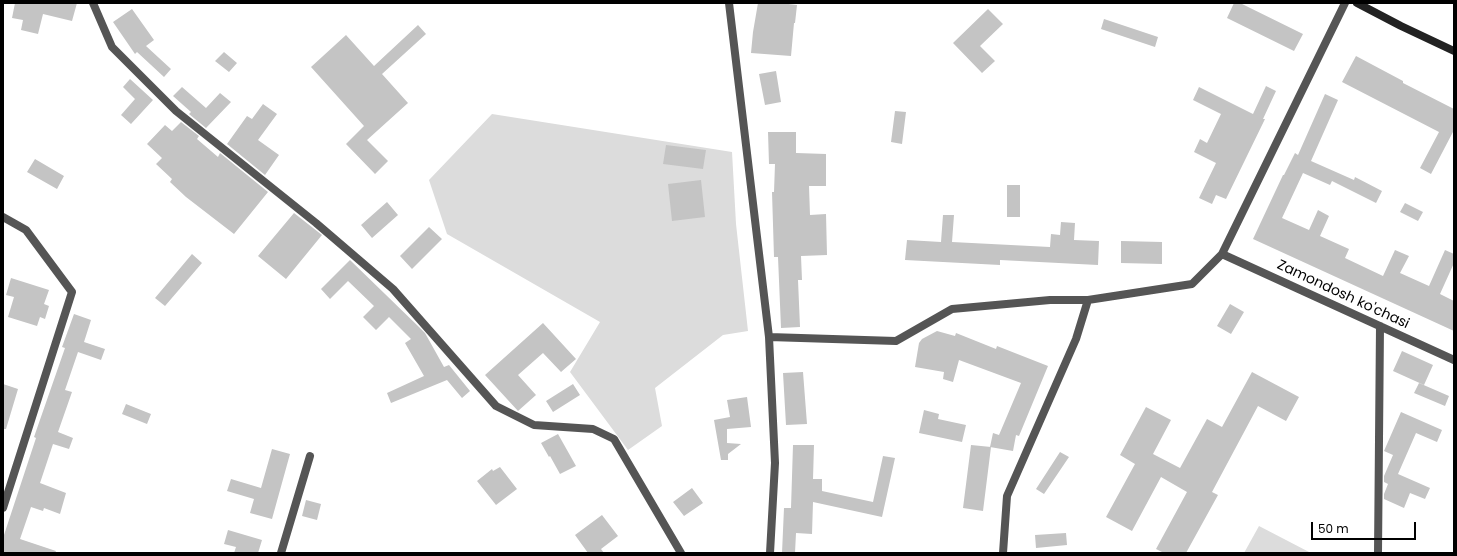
<!DOCTYPE html>
<html>
<head>
<meta charset="utf-8">
<style>
	body { margin:0 }
	#map { position:relative; width:1457px; height:556px; overflow:hidden; background:#fff; font-family:Poppins,sans-serif }
	canvas { display:block }
	.frame { position:absolute; inset:0; border:4px solid #000; pointer-events:none }
	.scale { position:absolute; left:1311px; top:522px; width:105px; height:18px; box-sizing:border-box; border:2px solid #000; border-top:0; padding-left:5px; font-size:12px; line-height:14px; white-space:nowrap; color:#000; -webkit-text-stroke:3px #fff; paint-order:stroke }
</style>
</head>
<body>
<div id="map">
<canvas width="1457" height="556"></canvas>
<div class="frame"></div>
<div class="scale">50 m</div>
</div>
<script>
const c = document.querySelector('canvas').getContext('2d');
c.lineJoin = 'round';
function fill(path, color) { c.fillStyle = color; c.fill(path, 'evenodd'); }
function stroke(path, color, width, dash) { c.strokeStyle = color; c.lineWidth = width; c.lineCap = dash ? 'butt' : 'round'; c.setLineDash(dash || []); c.stroke(path); }
function write(font, color, halo, rows, align = 'center') {
  c.font = font + ' Poppins,sans-serif'; c.lineWidth = 3; c.setLineDash([]); c.textBaseline = 'middle'; c.strokeStyle = halo; c.fillStyle = color; for (const [text, x, y, turn = 0] of rows) {
    c.save(); c.translate(x, y); c.rotate((+turn || 0) * Math.PI / 180); c.textAlign = isNaN(turn) ? turn : align; if (halo) c.strokeText(text, 0, 0); c.fillText(text, 0, 0); c.restore();
  }
}
const green = new Path2D(`
	M 492,114 L 732,152 L 736,224 L 748,331 L 723,335 L 655,388 L 662,426 L 628,450 L 570,372 L 600,322 L 447,234 L 429,180 Z
	M 1259,526 L 1311,553 L 1244,553 Z`);
const building = new Path2D(`
	M 15,3 L 77,3 L 72,21 L 43,14 L 38,34 L 21,30 L 23,20 L 12,18 Z
	M 758,3 L 780,3 L 797,5 L 795,23 L 794,23 L 791,56 L 751,53 L 753,32 Z
	M 1234,3 L 1240,3 L 1303,34 L 1294,51 L 1227,18 Z
	M 132,9 L 154,40 L 146,46 L 171,69 L 164,77 L 137,52 L 135,54 L 113,22 Z
	M 988,9 L 1003,24 L 980,46 L 995,61 L 982,73 L 953,43 Z
	M 1104,19 L 1158,37 L 1155,47 L 1101,29 Z
	M 418,25 L 426,34 L 382,74 L 408,103 L 367,140 L 388,161 L 375,174 L 346,144 L 364,126 L 311,67 L 346,35 L 374,66 Z
	M 224,52 L 237,63 L 229,72 L 215,61 Z
	M 1356,56 L 1403,81 L 1403,83 L 1454,109 L 1454,130 L 1431,174 L 1420,168 L 1439,132 L 1342,82 Z
	M 776,71 L 781,102 L 765,105 L 759,74 Z
	M 130,79 L 153,100 L 131,124 L 121,115 L 135,99 L 123,87 Z
	M 1266,86 L 1276,91 L 1263,119 L 1265,119 L 1226,199 L 1216,195 L 1212,204 L 1199,198 L 1216,163 L 1194,152 L 1200,139 L 1207,143 L 1221,114 L 1193,100 L 1199,87 L 1253,114 Z
	M 182,87 L 206,108 L 220,93 L 231,102 L 206,128 L 189,114 L 191,112 L 173,96 Z
	M 1325,94 L 1338,100 L 1311,161 L 1354,180 L 1355,177 L 1382,191 L 1376,203 L 1332,181 L 1330,185 L 1303,173 L 1282,218 L 1309,230 L 1318,210 L 1329,216 L 1320,236 L 1349,249 L 1345,258 L 1383,276 L 1395,250 L 1409,256 L 1400,273 L 1429,286 L 1445,250 L 1454,254 L 1454,263 L 1440,294 L 1454,301 L 1454,331 L 1253,239 L 1283,175 L 1284,175 L 1295,153 L 1298,155 Z
	M 263,104 L 277,114 L 258,140 L 279,155 L 265,175 L 227,144 L 247,116 L 252,119 Z
	M 895,111 L 906,112 L 902,144 L 891,142 Z
	M 181,122 L 199,136 L 197,139 L 218,157 L 220,153 L 268,192 L 234,234 L 186,197 L 170,182 L 172,179 L 156,164 L 162,158 L 147,144 L 165,125 L 172,131 Z
	M 768,132 L 796,132 L 796,153 L 826,154 L 826,186 L 809,186 L 810,215 L 826,214 L 827,255 L 801,256 L 802,280 L 798,280 L 800,327 L 781,328 L 778,257 L 774,257 L 772,192 L 774,192 L 775,164 L 769,164 Z
	M 666,145 L 706,150 L 703,169 L 663,164 Z
	M 35,159 L 64,176 L 57,189 L 27,172 Z
	M 701,180 L 705,217 L 672,221 L 668,184 Z
	M 1007,185 L 1020,185 L 1020,217 L 1007,217 Z
	M 387,202 L 398,215 L 372,238 L 361,225 Z
	M 1405,203 L 1423,212 L 1418,221 L 1400,212 Z
	M 294,213 L 322,235 L 286,279 L 258,256 Z
	M 943,215 L 954,215 L 952,242 L 1050,247 L 1051,234 L 1060,235 L 1061,222 L 1075,223 L 1074,240 L 1099,241 L 1098,265 L 1000,260 L 1000,265 L 905,260 L 907,240 L 941,242 Z
	M 429,227 L 442,239 L 412,269 L 400,256 Z
	M 1121,241 L 1162,242 L 1162,264 L 1121,263 Z
	M 192,254 L 202,263 L 165,306 L 155,298 Z
	M 350,260 L 419,327 L 425,333 L 444,367 L 449,365 L 470,391 L 462,398 L 447,380 L 391,403 L 387,393 L 424,376 L 405,343 L 411,339 L 389,317 L 376,330 L 363,317 L 374,306 L 348,281 L 330,299 L 321,289 Z
	M 11,278 L 49,290 L 44,304 L 49,306 L 45,319 L 40,317 L 37,326 L 8,317 L 14,297 L 6,295 Z
	M 1230,304 L 1244,312 L 1231,334 L 1217,326 Z
	M 74,314 L 91,320 L 84,342 L 105,349 L 101,360 L 78,352 L 65,390 L 72,392 L 58,432 L 73,438 L 69,449 L 53,444 L 40,483 L 66,493 L 60,514 L 44,508 L 43,511 L 31,507 L 20,539 L 56,551 L 55,553 L 3,553 L 3,538 L 36,438 L 34,437 L 65,348 L 62,347 Z
	M 543,323 L 576,359 L 561,372 L 543,353 L 518,375 L 536,395 L 518,411 L 485,375 Z
	M 937,331 L 955,336 L 956,333 L 996,349 L 997,346 L 1048,366 L 1019,436 L 1016,435 L 1013,451 L 990,447 L 993,433 L 999,435 L 1021,383 L 959,360 L 953,382 L 943,379 L 944,372 L 915,367 L 919,343 L 922,339 Z
	M 1402,351 L 1433,365 L 1424,385 L 1393,371 Z
	M 803,372 L 807,424 L 786,425 L 783,373 Z
	M 1252,372 L 1299,397 L 1286,421 L 1258,406 L 1212,492 L 1218,495 L 1186,553 L 1164,553 L 1156,549 L 1187,492 L 1161,477 L 1132,531 L 1106,517 L 1135,464 L 1120,455 L 1146,407 L 1171,420 L 1153,454 L 1180,468 L 1207,419 L 1222,427 Z
	M 1419,383 L 1449,396 L 1445,406 L 1414,393 Z
	M 3,384 L 18,389 L 6,429 L 3,429 Z
	M 573,384 L 580,395 L 553,412 L 546,401 Z
	M 747,397 L 751,427 L 727,429 L 727,443 L 741,444 L 728,454 L 728,460 L 721,460 L 714,420 L 730,417 L 727,400 Z
	M 126,404 L 151,414 L 147,424 L 122,414 Z
	M 924,410 L 939,414 L 938,419 L 966,425 L 962,442 L 919,433 Z
	M 1401,412 L 1442,430 L 1437,442 L 1416,433 L 1398,474 L 1430,488 L 1425,499 L 1410,493 L 1404,508 L 1384,499 L 1384,494 L 1388,484 L 1384,482 L 1384,476 L 1393,455 L 1384,451 Z
	M 558,434 L 576,466 L 560,474 L 550,456 L 549,457 L 541,443 Z
	M 793,445 L 814,445 L 813,479 L 822,479 L 822,491 L 873,502 L 883,456 L 895,458 L 882,517 L 813,502 L 812,534 L 796,533 L 795,553 L 782,553 L 784,508 L 791,508 Z
	M 971,445 L 991,447 L 983,511 L 963,508 Z
	M 272,449 L 290,454 L 272,519 L 250,513 L 254,499 L 227,491 L 231,479 L 261,488 Z
	M 1060,452 L 1069,457 L 1044,494 L 1036,489 Z
	M 500,467 L 517,489 L 496,505 L 477,481 L 492,469 L 493,471 Z
	M 692,488 L 703,503 L 684,516 L 673,502 Z
	M 306,500 L 321,504 L 317,520 L 302,516 Z
	M 602,515 L 618,536 L 601,549 L 604,553 L 588,553 L 575,535 Z
	M 228,530 L 262,540 L 258,553 L 234,553 L 236,547 L 224,544 Z
	M 1066,533 L 1067,545 L 1036,548 L 1035,535 Z`);
const street = new Path2D(`
	M 93,3 L 112,47 L 176,111 L 316,223 L 393,289 L 496,406 L 534,425 L 593,429 L 614,439 L 681,553
	M 729,3 L 769,337 L 775,463 L 770,553
	M 3,217 L 26,230 L 72,292 L 3,508
	M 1222,254 L 1454,360
	M 769,337 L 896,341 L 952,309 L 1050,300 L 1088,300 L 1192,284 L 1222,254 L 1345,3
	M 281,553 L 310,456
	M 1003,553 L 1007,496 L 1076,339 L 1088,300
	M 1378,553 L 1380,326`);
const secondary = new Path2D(`
	M 1357,3 L 1401,26 L 1454,51`);
const streetNames = [
	["Zamondosh ko'chasi",1343,295,25]
];
fill(green, '#dcdcdc');
fill(building, '#c4c4c4');
stroke(street, '#555', 8);
stroke(secondary, '#222', 8);
write('14px', '#000', '#fff', streetNames);
</script>
</body>
</html>
